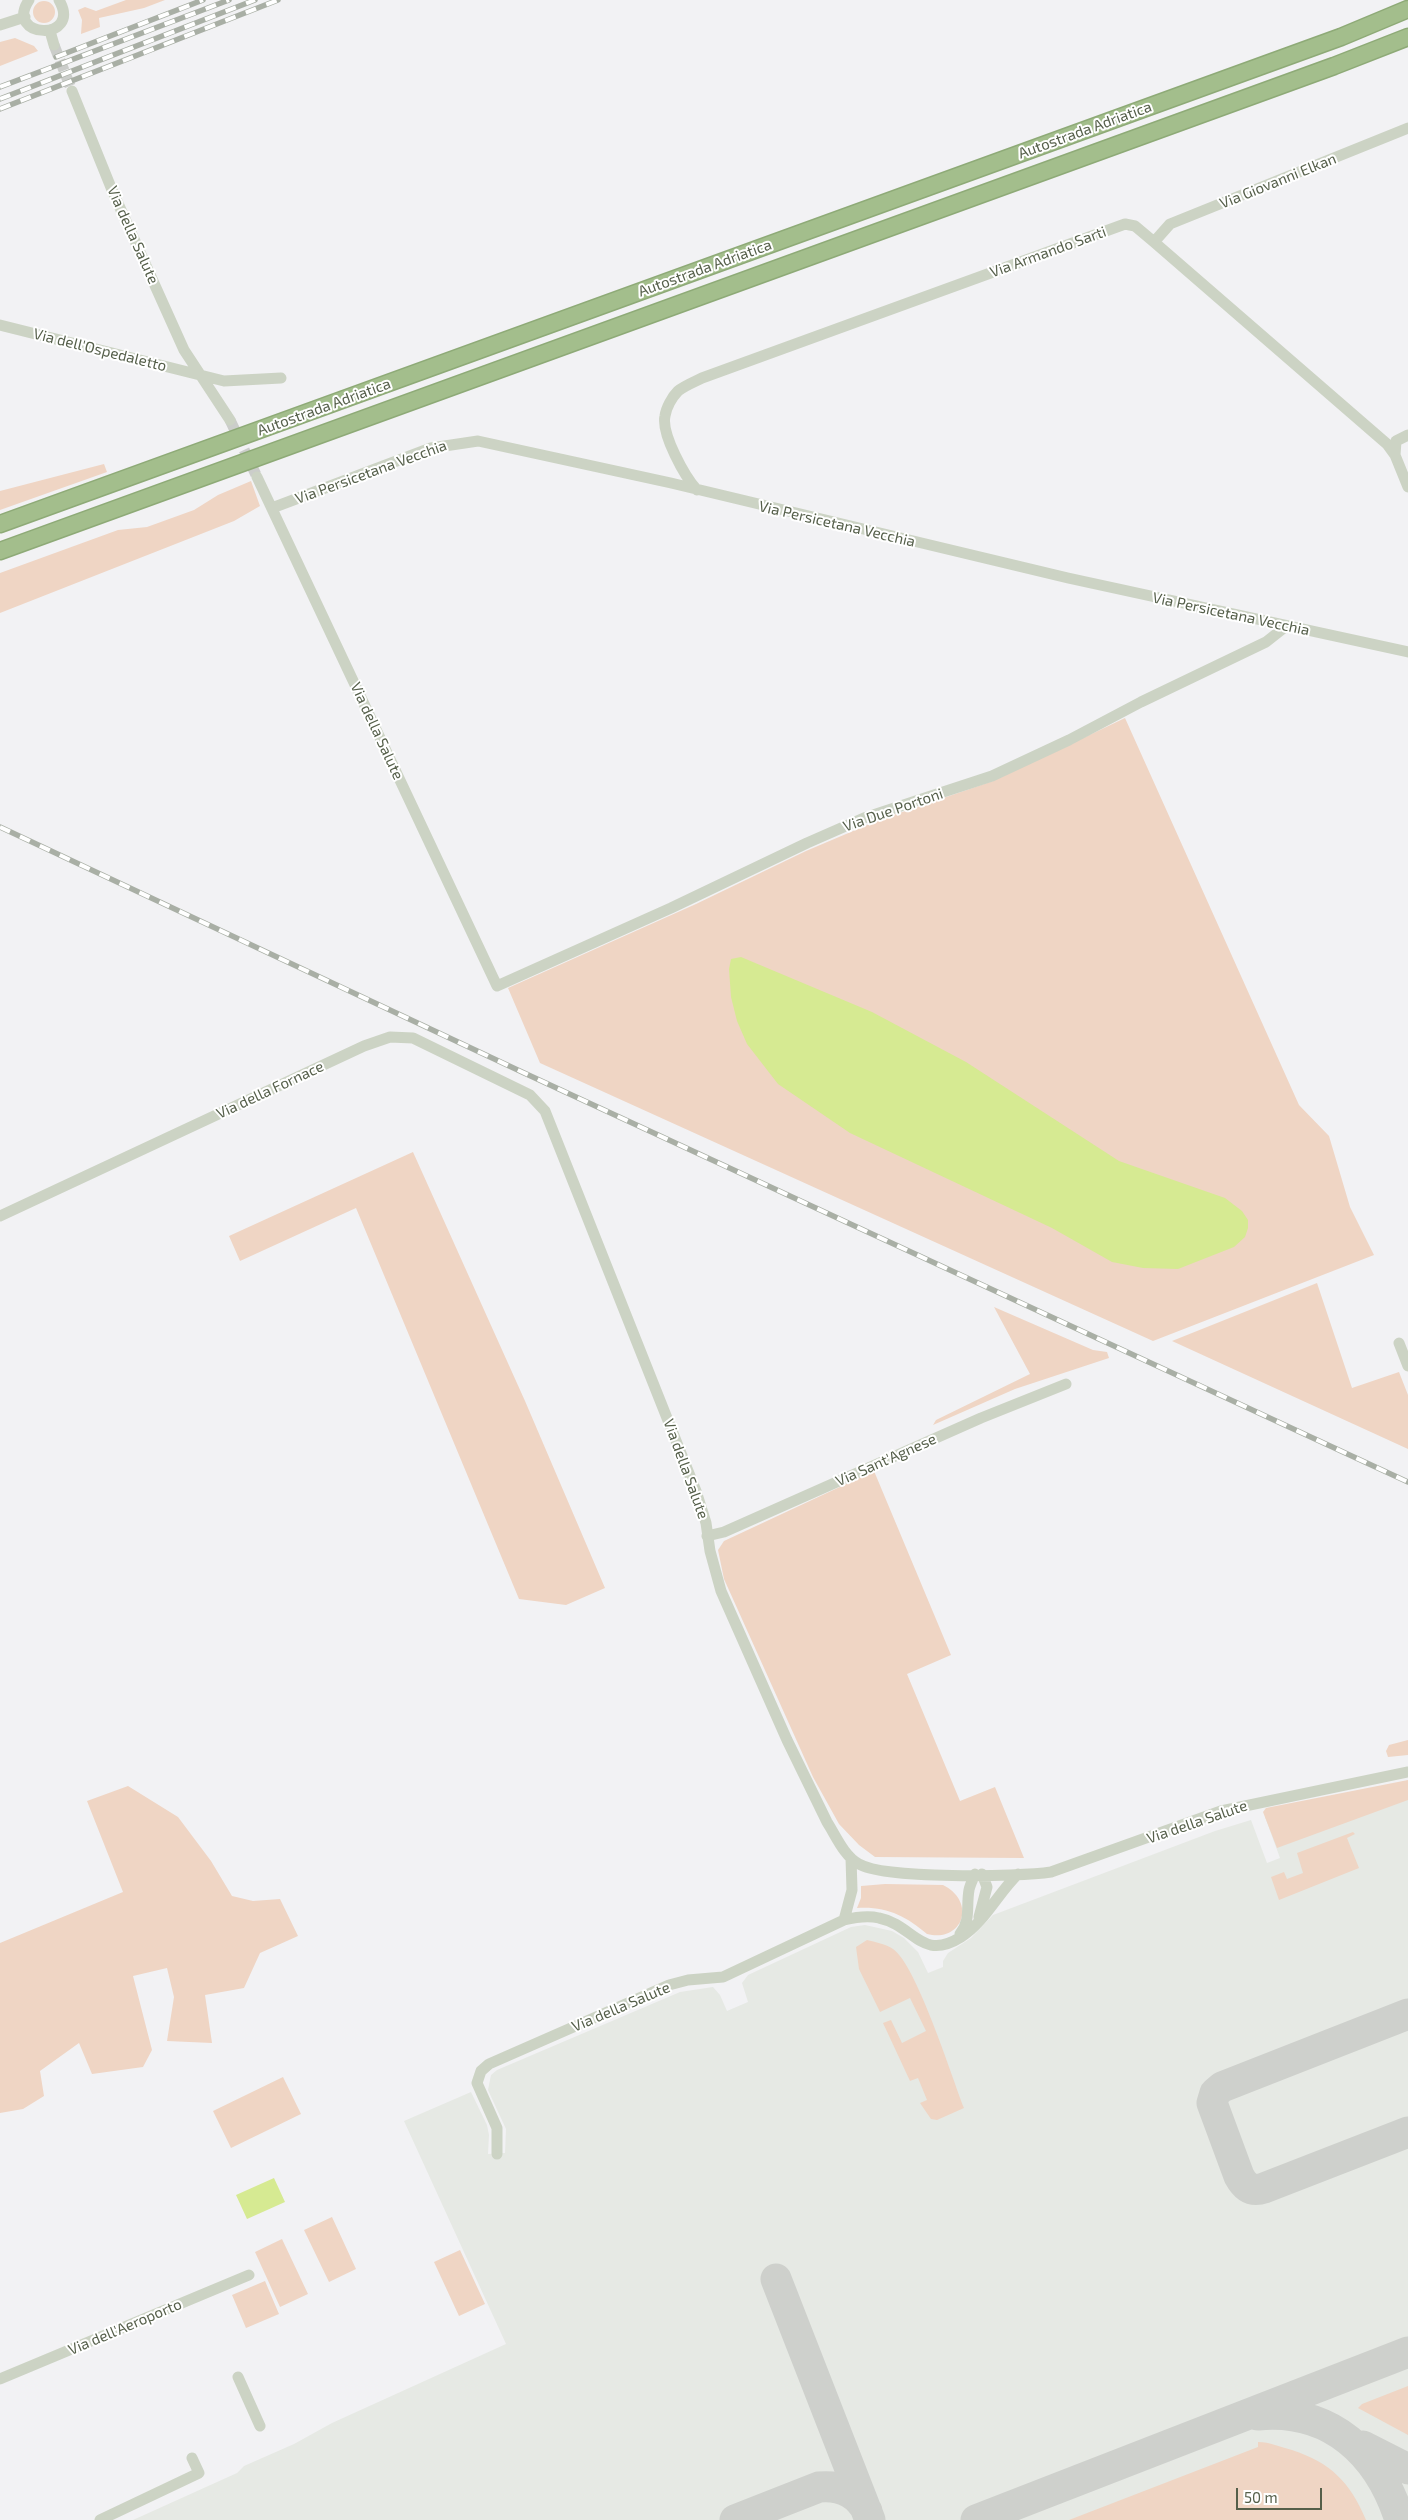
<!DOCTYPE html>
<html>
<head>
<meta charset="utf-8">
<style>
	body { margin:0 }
	#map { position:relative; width:1408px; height:2520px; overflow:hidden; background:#f2f2f4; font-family:"Exo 2",sans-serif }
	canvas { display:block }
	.scale { position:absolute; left:1236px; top:2488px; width:86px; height:22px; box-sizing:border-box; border:2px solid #555f4a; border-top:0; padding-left:6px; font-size:15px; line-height:18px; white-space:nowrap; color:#555f4a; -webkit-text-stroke:4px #fff; paint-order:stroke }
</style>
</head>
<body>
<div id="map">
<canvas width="1408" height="2520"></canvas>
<div class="scale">50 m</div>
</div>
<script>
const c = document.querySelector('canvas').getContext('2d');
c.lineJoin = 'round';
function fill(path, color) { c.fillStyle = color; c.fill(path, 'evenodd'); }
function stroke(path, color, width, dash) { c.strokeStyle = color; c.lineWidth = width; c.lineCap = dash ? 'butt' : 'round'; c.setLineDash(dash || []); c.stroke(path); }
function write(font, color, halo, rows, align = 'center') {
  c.font = font + ' "Exo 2",sans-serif'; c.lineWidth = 4; c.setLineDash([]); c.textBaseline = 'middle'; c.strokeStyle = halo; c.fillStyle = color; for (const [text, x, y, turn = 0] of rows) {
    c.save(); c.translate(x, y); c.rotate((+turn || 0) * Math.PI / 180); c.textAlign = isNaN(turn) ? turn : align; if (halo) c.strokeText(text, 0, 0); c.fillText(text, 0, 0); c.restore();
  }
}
const airport = new Path2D(`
	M 1408,1788 L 1408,2520 L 133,2520 L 237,2473 L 244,2466 L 294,2444 L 332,2423 L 506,2344 L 404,2121 L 471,2092 L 487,2125 L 489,2135 L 488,2154 L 505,2153 L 506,2129 L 488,2090 L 491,2075 L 497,2070 L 680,1992 L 713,1987 L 720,1995 L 727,2011 L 748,2002 L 742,1983 L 748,1975 L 851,1927 L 865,1925 L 892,1931 L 904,1938 L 918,1952 L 928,1973 L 943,1967 L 943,1961 L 948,1953 L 971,1938 L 993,1915 L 1215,1831 L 1251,1820 L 1267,1863 L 1280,1858 L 1265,1817 Z`);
const green = new Path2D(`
	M 126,0 L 165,0 L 144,8 L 99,18 L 100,27 L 81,34 L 82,20 L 78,10 L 85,7 L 96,11 Z
	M33 12a11 11 0 1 1 22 0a11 11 0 1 1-22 0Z
	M 15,38 L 34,46 L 38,51 L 0,66 L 0,42 Z
	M 104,464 L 107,472 L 0,510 L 0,491 Z
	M 251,481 L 260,506 L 234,521 L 0,613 L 0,573 L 118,530 L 147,527 L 194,510 L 218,495 Z
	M 1125,718 L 1299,1105 L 1329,1136 L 1350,1207 L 1374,1255 L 1153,1341 L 540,1063 L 508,988 L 696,904 L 806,851 L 879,820 L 993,781 Z
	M 413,1152 L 525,1401 L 605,1588 L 566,1605 L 519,1599 L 356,1208 L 240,1261 L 229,1236 Z
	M 1317,1283 L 1352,1388 L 1399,1372 L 1408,1395 L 1408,1449 L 1172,1341 Z
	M 994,1307 L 1093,1350 L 1107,1352 L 1109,1358 L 1015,1389 L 933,1425 L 936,1420 L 1030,1374 Z
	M 874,1471 L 951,1655 L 907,1674 L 960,1801 L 995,1787 L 1024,1858 L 875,1857 L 859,1845 L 839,1824 L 813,1777 L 724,1579 L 718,1550 L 724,1541 Z
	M 1408,1740 L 1408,1755 L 1388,1757 L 1386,1751 L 1389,1745 Z
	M 1408,1780 L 1408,1800 L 1277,1848 L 1263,1812 L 1266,1808 Z
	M 128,1786 L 178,1817 L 211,1861 L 232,1896 L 253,1901 L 280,1899 L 298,1936 L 260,1953 L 244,1988 L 205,1995 L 212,2043 L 167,2041 L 174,1997 L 167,1968 L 133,1976 L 152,2050 L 143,2067 L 92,2074 L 79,2043 L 40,2071 L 44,2096 L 23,2109 L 0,2113 L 0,1943 L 123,1892 L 87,1801 Z
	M 1353,1832 L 1355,1834 L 1347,1838 L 1359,1868 L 1279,1900 L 1271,1877 L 1284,1872 L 1287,1879 L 1303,1873 L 1297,1853 Z
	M 885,1884 L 943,1885 C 977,1902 963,1943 927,1934 C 906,1916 886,1906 857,1908 L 861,1898 L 861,1886 Z
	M 867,1940 C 875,1942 886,1944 893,1949 C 916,1964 952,2077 964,2108 L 937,2120 L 931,2119 L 920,2103 L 927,2100 L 918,2078 L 910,2081 L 883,2023 L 891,2020 L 902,2043 L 926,2031 L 910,1998 L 880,2012 L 859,1969 L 856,1947 Z
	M 283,2077 L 301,2114 L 231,2148 L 213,2111 Z
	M 332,2217 L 356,2269 L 329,2282 L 304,2230 Z
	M 282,2239 L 308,2294 L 280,2307 L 255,2252 Z
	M 460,2250 L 485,2304 L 459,2316 L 434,2262 Z
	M 265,2281 L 279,2314 L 246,2328 L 232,2295 Z
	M 1408,2386 L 1408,2435 L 1358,2408 L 1362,2404 Z
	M 1258,2442 C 1270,2442 1280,2447 1292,2450 C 1331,2463 1350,2482 1366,2520 L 1069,2520 L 1258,2447 Z`);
const water = new Path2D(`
	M 741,957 L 872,1012 L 966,1062 L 1119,1161 L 1225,1198 L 1242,1211 L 1248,1220 L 1248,1228 L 1245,1237 L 1234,1247 L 1178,1269 L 1143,1268 L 1112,1262 L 1052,1228 L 850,1133 L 778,1084 L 747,1044 L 737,1021 L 731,997 L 729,969 L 731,959 Z
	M 274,2178 L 285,2202 L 247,2219 L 236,2195 Z`);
const taxiway = new Path2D(`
	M 1408,2014 L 1222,2087 L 1215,2093 L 1212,2103 L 1239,2176 C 1245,2187 1252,2192 1264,2188 L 1408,2132
	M 776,2279 L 870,2520
	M 1258,2415 C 1331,2408 1379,2454 1400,2520
	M 1363,2446 L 1408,2469
	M 735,2520 L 819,2487 C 840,2485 857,2492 867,2511
	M 976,2520 L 1408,2352`);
const minorTunnel = new Path2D(`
	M 54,45 L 72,91
	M 230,420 L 257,477`);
const minor = new Path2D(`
	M 29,0 C 3,39 83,42 59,0
	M 0,25 L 25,17
	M 50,31 L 54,45
	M 72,91 L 112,190 L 184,350 L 230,420
	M 1154,242 L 1170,224 L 1408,128
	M 0,325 L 224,381 L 281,378
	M 1395,455 L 1396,441 L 1408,435
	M 257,477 L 497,986 L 671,908 L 807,843 L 864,818 L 992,776 L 1069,740 L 1141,702 L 1266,642 L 1285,627
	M 697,490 C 685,477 661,434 665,416 C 666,408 672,397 678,391 C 684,386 694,382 702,378 L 1125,224 L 1135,226 L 1154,242 L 1387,444 L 1395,455 L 1408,487
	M 272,508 L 431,448 L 478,441 L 671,483 L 1068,578 L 1408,652
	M 0,1216 L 364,1046 L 390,1037 L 413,1038 L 530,1095 L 545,1111 L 696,1491 L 706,1523 L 710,1551 L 721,1591 L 787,1740 L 827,1822 C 836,1836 844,1856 859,1864 C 884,1879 1019,1877 1051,1872 L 1221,1811 L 1408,1772
	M 1399,1343 L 1408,1366
	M 707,1536 L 724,1532 L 981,1418 L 1066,1384
	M 979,1917 L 987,1887 L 982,1874
	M 844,1920 L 852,1890 L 851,1858
	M 960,1934 C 971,1920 966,1907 969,1890 C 970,1885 973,1879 975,1874
	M 497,2154 L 497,2128 L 477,2083 L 481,2071 L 489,2064 L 669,1985 L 688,1980 L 723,1977 L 844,1920 C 856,1917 867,1915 879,1918 C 914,1925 921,1962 961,1937 C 984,1923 998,1893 1018,1874
	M 238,2377 L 260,2426
	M 0,2379 L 249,2275
	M 100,2520 L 199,2473 L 192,2458`);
const highway = new Path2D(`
	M 0,524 L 1341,37 L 1408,9
	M 0,551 L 1334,66 L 1408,37`);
const rail = new Path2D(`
	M 56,57 L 203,0
	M 0,87 L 229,0
	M 0,99 L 255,0
	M 0,109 L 278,0
	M 0,827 L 522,1072 L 1408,1482`);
const streetNames = [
	["Autostrada Adriatica",1085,130,-20],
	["Via Giovanni Elkan",1278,181,-22],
	["Via della Salute",133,235,66],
	["Via Armando Sarti",1048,252,-20],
	["Autostrada Adriatica",705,268,-20],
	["Via dell'Ospedaletto",100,350,14],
	["Autostrada Adriatica",324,407,-20],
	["Via Persicetana Vecchia",371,472,-20],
	["Via Persicetana Vecchia",837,524,13],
	["Via Persicetana Vecchia",1231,614,12],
	["Via della Salute",377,731,65],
	["Via Due Portoni",893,810,-19],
	["Via della Fornace",270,1090,-25],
	["Via Sant'Agnese",886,1460,-24],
	["Via della Salute",686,1469,70],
	["Via della Salute",1197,1822,-19],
	["Via della Salute",621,2007,-23],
	["Via dell'Aeroporto",125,2327,-23]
];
fill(airport, '#e6e9e4');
fill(green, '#efd5c4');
fill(water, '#d6ea92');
stroke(taxiway, '#ced0cc', 31);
stroke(minorTunnel, '#cbcdca', 11, [11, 5.5]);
stroke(highway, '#8eaa77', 19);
stroke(minor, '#ccd3c4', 11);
stroke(highway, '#a3be8c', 16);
stroke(rail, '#a9afa5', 5.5);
stroke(rail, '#fff', 4, [11]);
write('15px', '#555f4a', '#fff', streetNames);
</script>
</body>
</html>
